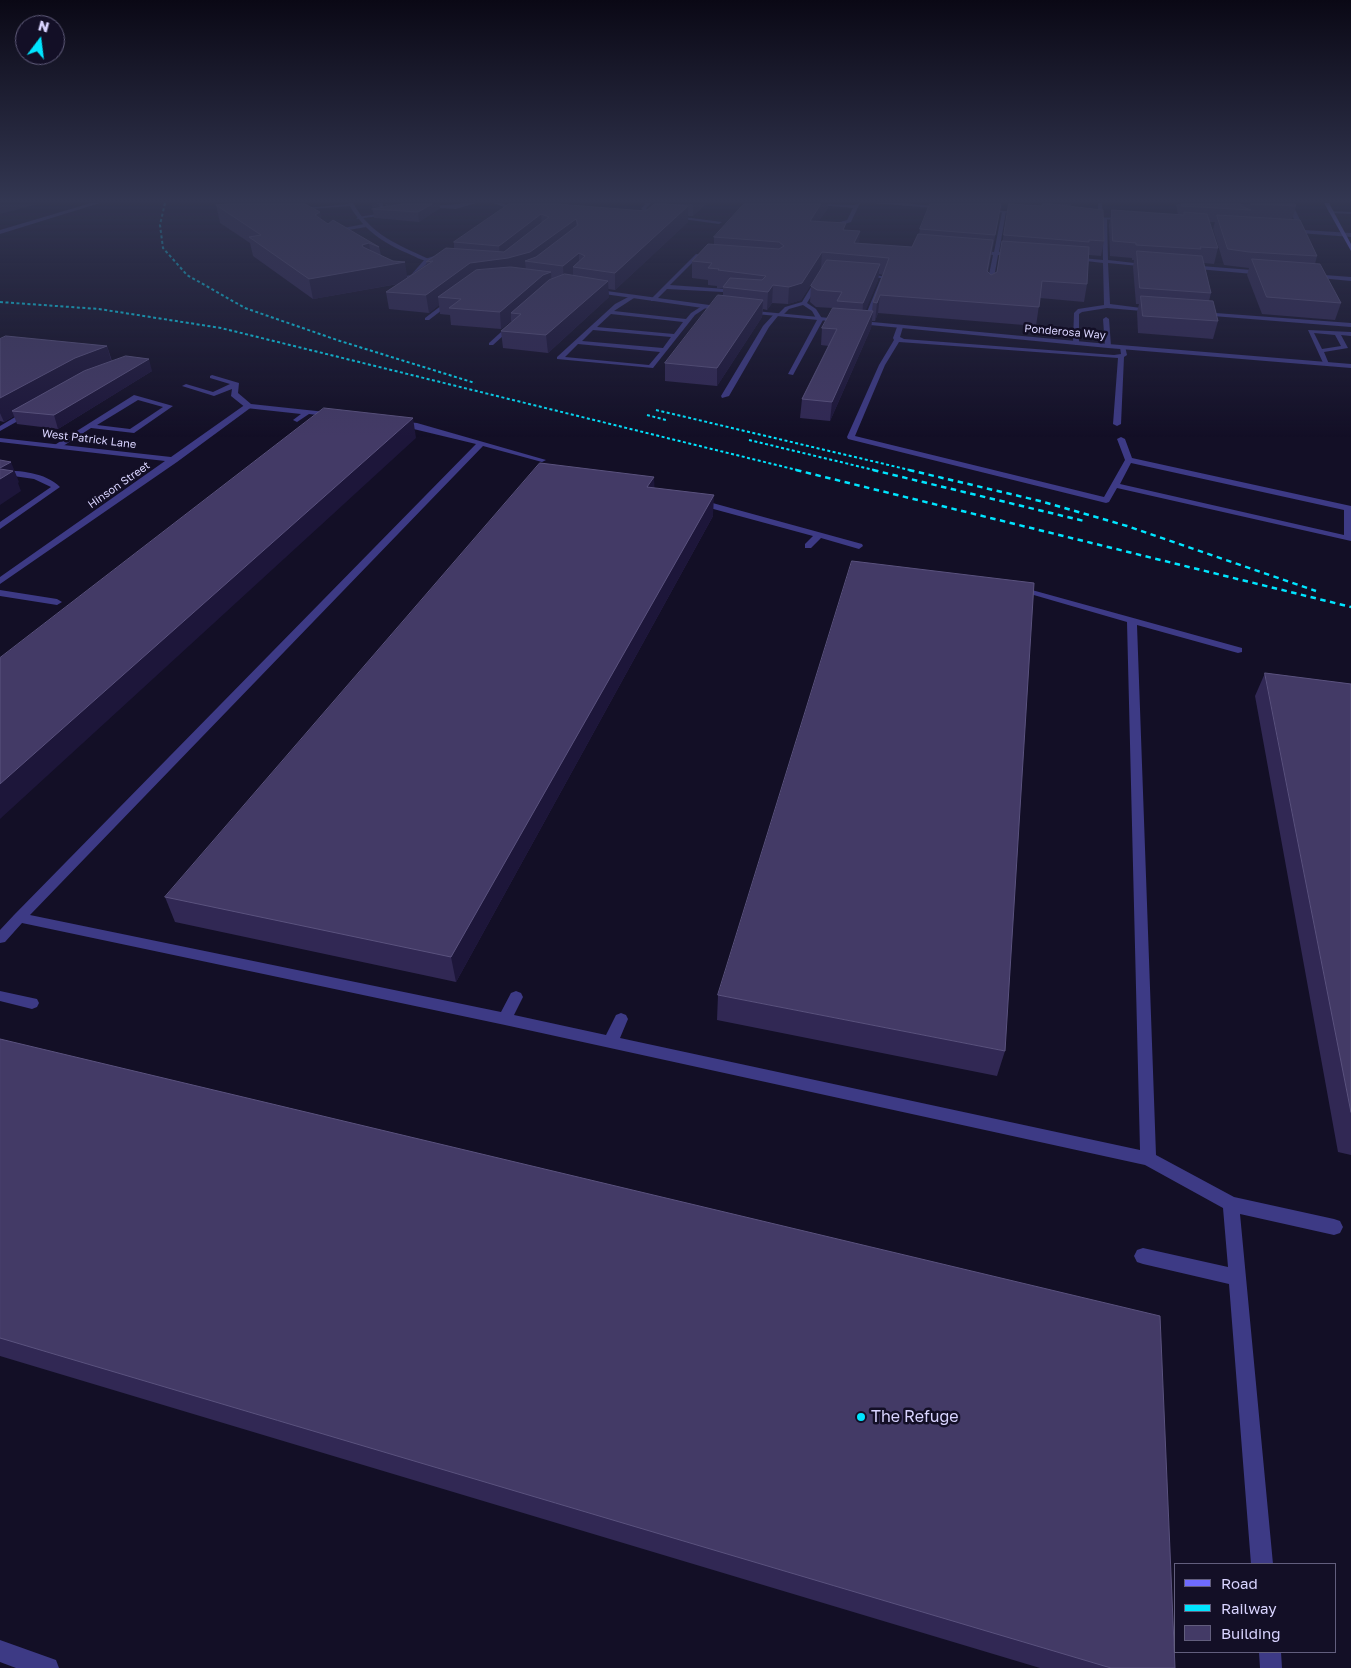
<!DOCTYPE html>
<html>
<head>
<meta charset="utf-8">
<style>
	body { margin:0 }
	#map { position:relative; width:1351px; height:1668px; overflow:hidden; background:#130f26; font-family:"Golos Text",sans-serif }
	canvas { display:block }
	.legend { position:absolute; left:1174px; top:1563px; width:162px; height:90px; box-sizing:border-box; background:#130f26; border:1px solid #625e7d; margin:0; padding:6px 9px; list-style:none; font-size:15px; color:#d9d4ff }
	.legend li { display:flex; align-items:center; gap:10px; height:25px }
	.legend b { width:25px; border:1px solid #625e7d }
	.north { position:absolute; left:15px; top:15px; width:50px; height:50px; box-sizing:border-box; background:#130f26; border:1px solid #625e7d; border-radius:50%; rotate:15deg; font-size:14px; font-weight:700; line-height:20px; text-align:center; color:#d9d4ff }
	.north::after { content:''; display:block; margin:auto; width:18px; height:22px; background:#00e5ff; clip-path:polygon(50% 0,100% 100%,50% 72%,0 100%) }
</style>
</head>
<body>
<div id="map">
<canvas width="1351" height="1668"></canvas>
<ul class="legend">
<li><b style="height:6px;background:#6f6bff"></b>Road</li>
<li><b style="height:6px;background:#00e5ff"></b>Railway</li>
<li><b style="height:14px;background:#433a66"></b>Building</li>
</ul>
<div class="north">N</div>
</div>
<script>
const c = document.querySelector('canvas').getContext('2d');
c.lineJoin = 'round';
function fill(path, color) { c.fillStyle = color; c.fill(path, 'evenodd'); }
function stroke(path, color, width, dash) { c.strokeStyle = color; c.lineWidth = width; c.lineCap = dash ? 'butt' : 'round'; c.setLineDash(dash || []); c.stroke(path); }
function write(font, color, halo, rows, align = 'center') {
  c.font = font + ' "Golos Text",sans-serif'; c.lineWidth = 5; c.setLineDash([]); c.textBaseline = 'middle'; c.strokeStyle = halo; c.fillStyle = color; for (const [text, x, y, turn = 0] of rows) {
    c.save(); c.translate(x, y); c.rotate((+turn || 0) * Math.PI / 180); c.textAlign = isNaN(turn) ? turn : align; if (halo) c.strokeText(text, 0, 0); c.fillText(text, 0, 0); c.restore();
  }
}
const service = new Path2D(`
	M 91,203 L 100,203 L 0,234 L 0,230 Z
	M 377,203 L 382,203 L 388,215 L 356,219 L 358,217 L 383,213 Z
	M 469,203 L 476,203 L 456,209 L 421,207 Z
	M 494,203 L 502,203 L 522,212 L 518,213 Z
	M 646,203 L 651,203 L 646,209 L 654,213 L 722,222 L 719,224 L 653,215 L 641,209 Z
	M 795,203 L 854,205 L 860,203 L 851,222 L 831,228 L 829,225 L 847,220 L 853,208 Z
	M 1098,203 L 1102,203 L 1103,218 L 1107,219 L 1108,260 L 1152,265 L 1149,267 L 1108,263 L 1110,304 L 1157,310 L 1154,312 L 1107,308 L 1082,312 L 1079,314 L 1079,343 L 1076,345 L 1073,343 L 1074,313 L 1078,309 L 1104,305 L 1103,263 L 1069,259 L 1072,257 L 1103,260 L 1102,220 L 1098,219 Z
	M 1287,203 L 1292,203 L 1301,222 L 1298,225 L 1281,223 L 1295,222 Z
	M 350,204 L 352,206 L 296,210 L 294,209 Z
	M 1004,211 L 1006,212 L 999,252 L 1020,255 L 1017,257 L 998,255 L 992,289 L 989,291 L 986,289 L 993,255 L 971,252 L 974,250 L 994,252 L 1002,212 Z
	M 1328,211 L 1351,212 L 1351,214 L 1330,213 Z
	M 364,224 L 366,227 L 331,233 L 328,231 Z
	M 447,252 L 449,255 L 429,261 L 415,277 L 405,279 L 402,277 L 411,275 L 425,259 Z
	M 696,254 L 717,257 L 697,258 L 670,285 L 740,290 L 742,293 L 667,289 L 655,301 L 651,301 L 651,299 Z
	M 1189,265 L 1264,271 L 1267,273 L 1264,275 L 1187,268 Z
	M 862,273 L 887,277 L 868,324 L 865,326 L 862,324 L 881,278 L 860,276 Z
	M 1311,274 L 1351,277 L 1351,281 L 1309,277 Z
	M 816,279 L 821,280 L 807,303 L 816,309 L 823,320 L 793,375 L 788,374 L 817,320 L 812,311 L 803,305 L 789,309 L 782,316 L 778,316 L 769,327 L 729,396 L 722,398 L 721,396 L 763,326 L 774,314 L 778,314 L 785,307 L 802,302 Z
	M 632,295 L 634,298 L 614,311 L 686,319 L 691,313 L 702,306 L 707,307 L 695,315 L 653,368 L 557,359 L 557,357 L 615,304 ZM 611,314 L 683,322 L 674,334 L 597,327 ZM 593,330 L 671,337 L 663,348 L 582,341 ZM 578,344 L 660,352 L 649,365 L 565,357 Z
	M 450,299 L 455,300 L 429,320 L 425,320 L 425,318 Z
	M 1202,312 L 1351,323 L 1351,327 L 1200,315 Z
	M 1106,317 L 1109,319 L 1111,346 L 1108,348 L 1105,346 L 1103,319 Z
	M 511,323 L 516,324 L 493,345 L 489,345 L 489,343 Z
	M 900,325 L 903,327 L 900,337 L 904,339 L 1114,355 L 1121,354 L 1120,347 L 1125,346 L 1127,355 L 1124,357 L 1121,424 L 1117,426 L 1113,424 L 1118,358 L 899,342 L 885,365 L 855,436 L 1104,497 L 1125,460 L 1117,439 L 1121,437 L 1125,439 L 1132,458 L 1351,506 L 1351,541 L 1117,488 L 1109,502 L 1106,503 L 848,439 L 847,437 L 879,365 L 894,340 L 893,338 L 897,327 ZM 1131,463 L 1344,510 L 1344,535 L 1120,484 Z
	M 1308,330 L 1351,332 L 1351,336 L 1341,335 L 1348,348 L 1324,352 L 1329,364 L 1324,365 ZM 1314,333 L 1335,335 L 1341,346 L 1322,349 Z
	M 212,375 L 239,383 L 238,393 L 251,404 L 335,413 L 339,415 L 335,417 L 309,414 L 297,422 L 293,420 L 301,414 L 246,408 L 231,396 L 232,389 L 214,396 L 182,386 L 186,384 L 213,392 L 230,384 L 210,378 L 210,376 Z
	M 134,395 L 173,406 L 134,433 L 91,428 L 60,448 L 53,446 ZM 138,400 L 163,407 L 130,429 L 97,425 Z
	M 27,410 L 34,412 L 0,431 L 0,426 Z
	M 397,421 L 417,423 L 546,460 L 542,462 L 483,446 L 30,915 L 501,1012 L 511,993 L 516,991 L 521,993 L 523,997 L 514,1015 L 606,1035 L 616,1015 L 621,1013 L 626,1015 L 628,1019 L 620,1038 L 1140,1150 L 1127,622 L 1013,589 L 1018,586 L 1021,587 L 1242,648 L 1242,652 L 1238,653 L 1137,625 L 1156,1155 L 1234,1197 L 1334,1219 L 1340,1221 L 1343,1227 L 1340,1233 L 1334,1235 L 1240,1214 L 1273,1564 L 1251,1564 L 1229,1284 L 1143,1264 L 1137,1262 L 1134,1256 L 1137,1250 L 1143,1248 L 1228,1267 L 1223,1208 L 1145,1165 L 505,1025 L 22,923 L 5,942 L 0,943 L 0,930 L 14,915 L 476,444 L 397,425 Z
	M 0,470 C 20,471 45,472 60,487 L 0,529 L 0,522 L 51,487 L 34,479 L 0,474 Z
	M 698,499 L 862,544 L 863,546 L 859,549 L 821,538 L 811,548 L 805,548 L 805,544 L 813,536 L 695,504 L 694,502 Z
	M 0,590 L 57,599 L 62,602 L 57,605 L 0,596 Z
	M 0,991 L 37,999 L 39,1003 L 37,1007 L 32,1009 L 0,1001 Z
	M 0,1640 L 56,1660 L 59,1668 L 16,1668 L 0,1662 Z
	M 1259,1652 L 1281,1652 L 1282,1668 L 1260,1668 Z`);
const minor = new Path2D(`
	M 348,203 L 353,203 C 370,234 398,245 429,259 L 429,261 C 422,261 414,256 407,253 C 381,242 362,228 348,203 Z
	M 592,289 L 724,307 L 727,309 L 724,311 L 590,292 Z
	M 744,310 L 1108,344 L 1351,364 L 1351,368 L 1108,348 L 746,313 Z
	M 246,404 L 253,406 L 177,462 L 0,584 L 0,577 L 165,461 L 0,442 L 0,438 L 171,457 Z`);
const tertiary = new Path2D(`
	M 902,203 L 944,207 L 946,208 L 944,209 L 873,203 Z
	M 984,210 L 1024,212 L 1026,213 L 982,212 Z
	M 1085,217 L 1126,218 L 1129,220 L 1087,219 Z
	M 1289,229 L 1351,233 L 1351,237 L 1287,232 Z`);
const secondary = new Path2D(`
	M 1324,203 L 1329,203 L 1351,244 L 1351,251 Z`);
const railFar1 = new Path2D(`
	M 165,203 L 160,225 L 163,248 L 187,275 L 245,308 L 340,341 L 475,383
	M 0,302 L 99,309 L 221,328 L 801,471
	M 656,410 L 914,471
	M 647,415 L 666,420
	M 749,440 L 878,471`);
const rail = new Path2D(`
	M 796,470 L 1351,607
	M 873,470 L 1084,521
	M 909,470 L 1040,501 L 1127,526 L 1316,591`);
const wall = new Path2D(`
	M 372,204 L 379,204 L 379,208 L 386,206 L 384,204 L 440,204 L 440,208 L 419,222 L 374,218 Z
	M 509,204 L 646,211 L 654,204 L 706,204 L 693,216 L 688,216 L 688,222 L 615,290 L 608,289 L 609,297 L 548,353 L 503,348 L 501,331 L 512,322 L 511,321 L 501,329 L 451,325 L 450,315 L 440,314 L 439,305 L 429,313 L 389,309 L 386,292 L 398,284 L 313,299 L 253,256 L 250,243 L 220,223 L 216,205 L 320,212 L 321,220 L 328,224 L 379,247 L 381,255 L 407,277 L 427,264 L 426,262 L 454,248 L 454,242 Z
	M 1009,204 L 1042,206 L 1042,204 L 1071,204 L 1071,206 L 1104,241 L 1101,256 L 1089,255 L 1087,284 L 1084,302 L 1040,298 L 1036,326 L 878,313 L 875,321 L 872,321 L 871,328 L 830,421 L 800,418 L 802,399 L 829,346 L 821,345 L 822,328 L 833,308 L 816,307 L 810,302 L 811,286 L 821,269 L 801,300 L 788,304 L 772,303 L 767,310 L 763,309 L 762,317 L 717,386 L 665,381 L 665,363 L 723,296 L 723,288 L 717,288 L 717,286 L 708,285 L 708,280 L 692,278 L 692,261 L 714,245 L 714,237 L 828,208 L 819,221 L 846,230 L 860,231 L 859,243 L 912,247 L 919,234 L 920,229 L 999,217 L 988,272 L 991,275 L 997,272 ZM 879,274 L 883,275 L 873,302 L 872,311 L 865,311 L 878,280 Z
	M 1176,204 L 1295,204 L 1296,206 L 1292,220 L 1317,256 L 1315,264 L 1341,303 L 1335,320 L 1262,314 L 1247,275 L 1249,268 L 1224,265 L 1213,229 L 1215,222 L 1209,222 L 1218,248 L 1214,264 L 1204,263 L 1211,293 L 1209,301 L 1218,321 L 1213,339 L 1138,333 L 1137,312 L 1139,304 L 1136,304 L 1133,267 L 1134,260 L 1132,260 L 1132,258 L 1110,256 L 1109,225 L 1112,210 L 1178,215 Z
	M 0,339 L 107,346 L 112,361 L 152,371 L 58,429 L 17,424 L 14,416 L 4,422 L 0,421 Z
	M 655,488 L 713,516 L 456,982 L 175,922 L 165,897 Z
	M 1265,673 L 1351,684 L 1351,1155 L 1338,1152 L 1255,696 Z
	M 718,995 L 1005,1051 L 997,1076 L 717,1020 Z
	M 0,1039 L 1175,1668 L 1040,1668 L 0,1356 Z`);
const shadedWall = new Path2D(`
	M 0,204 L 38,204 L 0,214 Z
	M 372,204 L 379,204 L 380,209 L 373,209 Z
	M 387,204 L 425,204 L 388,210 Z
	M 432,204 L 440,204 L 440,208 L 419,222 L 418,212 Z
	M 693,204 L 706,204 L 693,216 Z
	M 821,204 L 828,204 L 828,208 L 809,236 L 810,221 Z
	M 688,206 L 688,222 L 615,290 L 615,273 Z
	M 320,212 L 323,230 L 315,215 Z
	M 541,214 L 542,230 L 576,219 L 576,234 L 539,263 L 525,261 L 526,270 L 438,297 L 439,305 L 429,313 L 426,295 L 470,263 L 500,259 L 499,246 Z
	M 860,231 L 859,247 L 854,243 Z
	M 369,243 L 372,262 L 365,264 L 362,245 Z
	M 822,252 L 821,269 L 801,300 L 788,304 L 789,287 Z
	M 579,253 L 579,268 L 573,267 L 573,275 L 564,283 L 563,266 Z
	M 405,262 L 408,282 L 313,299 L 309,279 Z
	M 880,264 L 878,280 L 862,320 L 863,303 Z
	M 551,272 L 552,288 L 511,313 L 511,321 L 501,329 L 500,312 L 543,275 Z
	M 608,281 L 609,297 L 548,353 L 546,335 Z
	M 773,285 L 772,303 L 767,310 L 768,292 Z
	M 880,295 L 878,313 L 875,321 L 877,303 Z
	M 763,300 L 762,317 L 717,386 L 717,368 Z
	M 873,311 L 871,328 L 830,421 L 832,402 Z
	M 107,346 L 113,367 L 12,411 L 14,416 L 4,422 L 0,413 L 0,398 L 75,358 Z
	M 149,359 L 152,371 L 58,429 L 54,415 Z
	M 413,418 L 416,438 L 0,819 L 0,784 Z
	M 11,462 L 19,482 L 18,483 L 21,491 L 0,505 L 0,468 Z
	M 654,477 L 655,497 L 647,487 Z
	M 714,495 L 713,516 L 456,982 L 451,957 Z`);
const building = new Path2D(`
	M 231,204 L 305,204 L 320,212 L 315,215 L 328,224 L 333,220 L 379,247 L 369,243 L 362,245 L 363,247 L 393,261 L 405,262 L 309,279 L 249,237 L 261,235 L 216,205 Z
	M 403,204 L 432,204 L 418,212 L 372,209 Z
	M 509,204 L 557,204 L 646,211 L 654,204 L 665,204 L 688,206 L 615,273 L 573,267 L 585,256 L 579,253 L 563,266 L 525,261 L 536,257 L 578,225 L 576,219 L 530,252 L 508,258 L 470,263 L 426,295 L 386,292 L 433,261 L 426,262 L 446,248 L 504,252 L 549,217 L 541,214 L 499,246 L 454,242 Z
	M 744,204 L 821,204 L 810,221 L 846,223 L 843,230 L 860,231 L 854,243 L 912,247 L 918,234 L 993,240 L 987,271 L 991,275 L 997,272 L 1002,241 L 1089,247 L 1087,284 L 1042,281 L 1039,307 L 880,295 L 877,303 L 873,302 L 889,258 L 822,252 L 802,283 L 789,287 L 773,285 L 768,292 L 723,287 L 730,278 L 762,280 L 766,276 L 718,270 L 719,269 L 708,268 L 712,263 L 692,261 L 708,244 L 779,249 L 784,246 L 779,242 L 714,237 Z
	M 930,204 L 1001,204 L 995,235 L 920,229 Z
	M 1009,204 L 1042,206 L 1042,204 L 1050,204 L 1103,210 L 1104,241 L 1089,240 L 1089,242 L 1004,235 Z
	M 1182,204 L 1241,204 L 1241,206 L 1251,210 L 1182,206 Z
	M 1251,204 L 1295,204 L 1296,206 L 1253,204 Z
	M 1112,210 L 1184,215 L 1184,212 L 1207,214 L 1218,248 L 1200,247 L 1201,249 L 1136,245 L 1136,243 L 1113,241 Z
	M 1217,215 L 1300,220 L 1317,256 L 1249,252 L 1228,249 Z
	M 1137,251 L 1202,256 L 1211,293 L 1140,288 Z
	M 1252,259 L 1320,264 L 1341,303 L 1267,297 Z
	M 827,260 L 880,264 L 863,303 L 837,301 L 842,292 L 817,290 L 811,286 Z
	M 511,267 L 551,272 L 543,275 L 500,312 L 449,308 L 461,299 L 438,297 L 476,270 Z
	M 565,274 L 608,281 L 546,335 L 501,331 L 521,314 L 511,313 L 549,280 Z
	M 718,295 L 763,300 L 717,368 L 665,363 Z
	M 1141,296 L 1213,301 L 1218,321 L 1143,316 Z
	M 833,308 L 873,311 L 832,402 L 802,399 L 837,329 L 822,328 Z
	M 6,336 L 107,346 L 75,358 L 0,398 L 0,339 Z
	M 126,356 L 149,359 L 54,415 L 12,411 L 84,371 Z
	M 324,408 L 413,418 L 0,784 L 0,658 Z
	M 0,460 L 11,462 L 0,468 Z
	M 540,463 L 654,477 L 647,487 L 714,495 L 451,957 L 165,897 Z
	M 0,469 L 13,471 L 0,479 Z
	M 852,561 L 1034,583 L 1005,1051 L 718,995 Z
	M 1265,673 L 1351,684 L 1351,1112 Z
	M 0,1039 L 1160,1316 L 1175,1668 L 1111,1668 L 0,1338 Z`);
const markers = [
	[861,1417,5,"#00e5ff"]
];
const farStreetnames = [
	["Ponderosa Way",1065,332,5],
	["West Patrick Lane",89,439,7],
	["Hinson Street",119,485,-35]
];
const nearPoinames = [
	["The Refuge",871,1417]
];
fill(service, '#3d3a85');
fill(minor, '#3d3a85');
fill(tertiary, '#3d3a85');
fill(secondary, '#6f6bff');
stroke(railFar1, '#00e5ff', 2, [3, 2.5]);
stroke(rail, '#00e5ff', 2.5, [5.5, 4.5]);
fill(wall, '#312854');
fill(shadedWall, '#1d163a');
fill(building, '#433a66');
stroke(building, '#5a527e', 1);
const sky = c.createLinearGradient(0, 0, 0, 437);
sky.addColorStop(0, '#0a0815');
sky.addColorStop(0.46, '#333752');
sky.addColorStop(1, '#33375200');
c.fillStyle = sky;
c.fillRect(0, 0, 1351, 437);
for (const [x, y, r, color] of markers) { const dot = new Path2D(); dot.arc(x, y, r, 0, 2 * Math.PI); c.fillStyle = color; c.fill(dot); stroke(dot, '#130f26', 2); }
write('11px', '#d9d4ff', '#130f26', farStreetnames);
write('16px', '#d9d4ff', '#130f26', nearPoinames, 'left');
</script>
</body>
</html>
